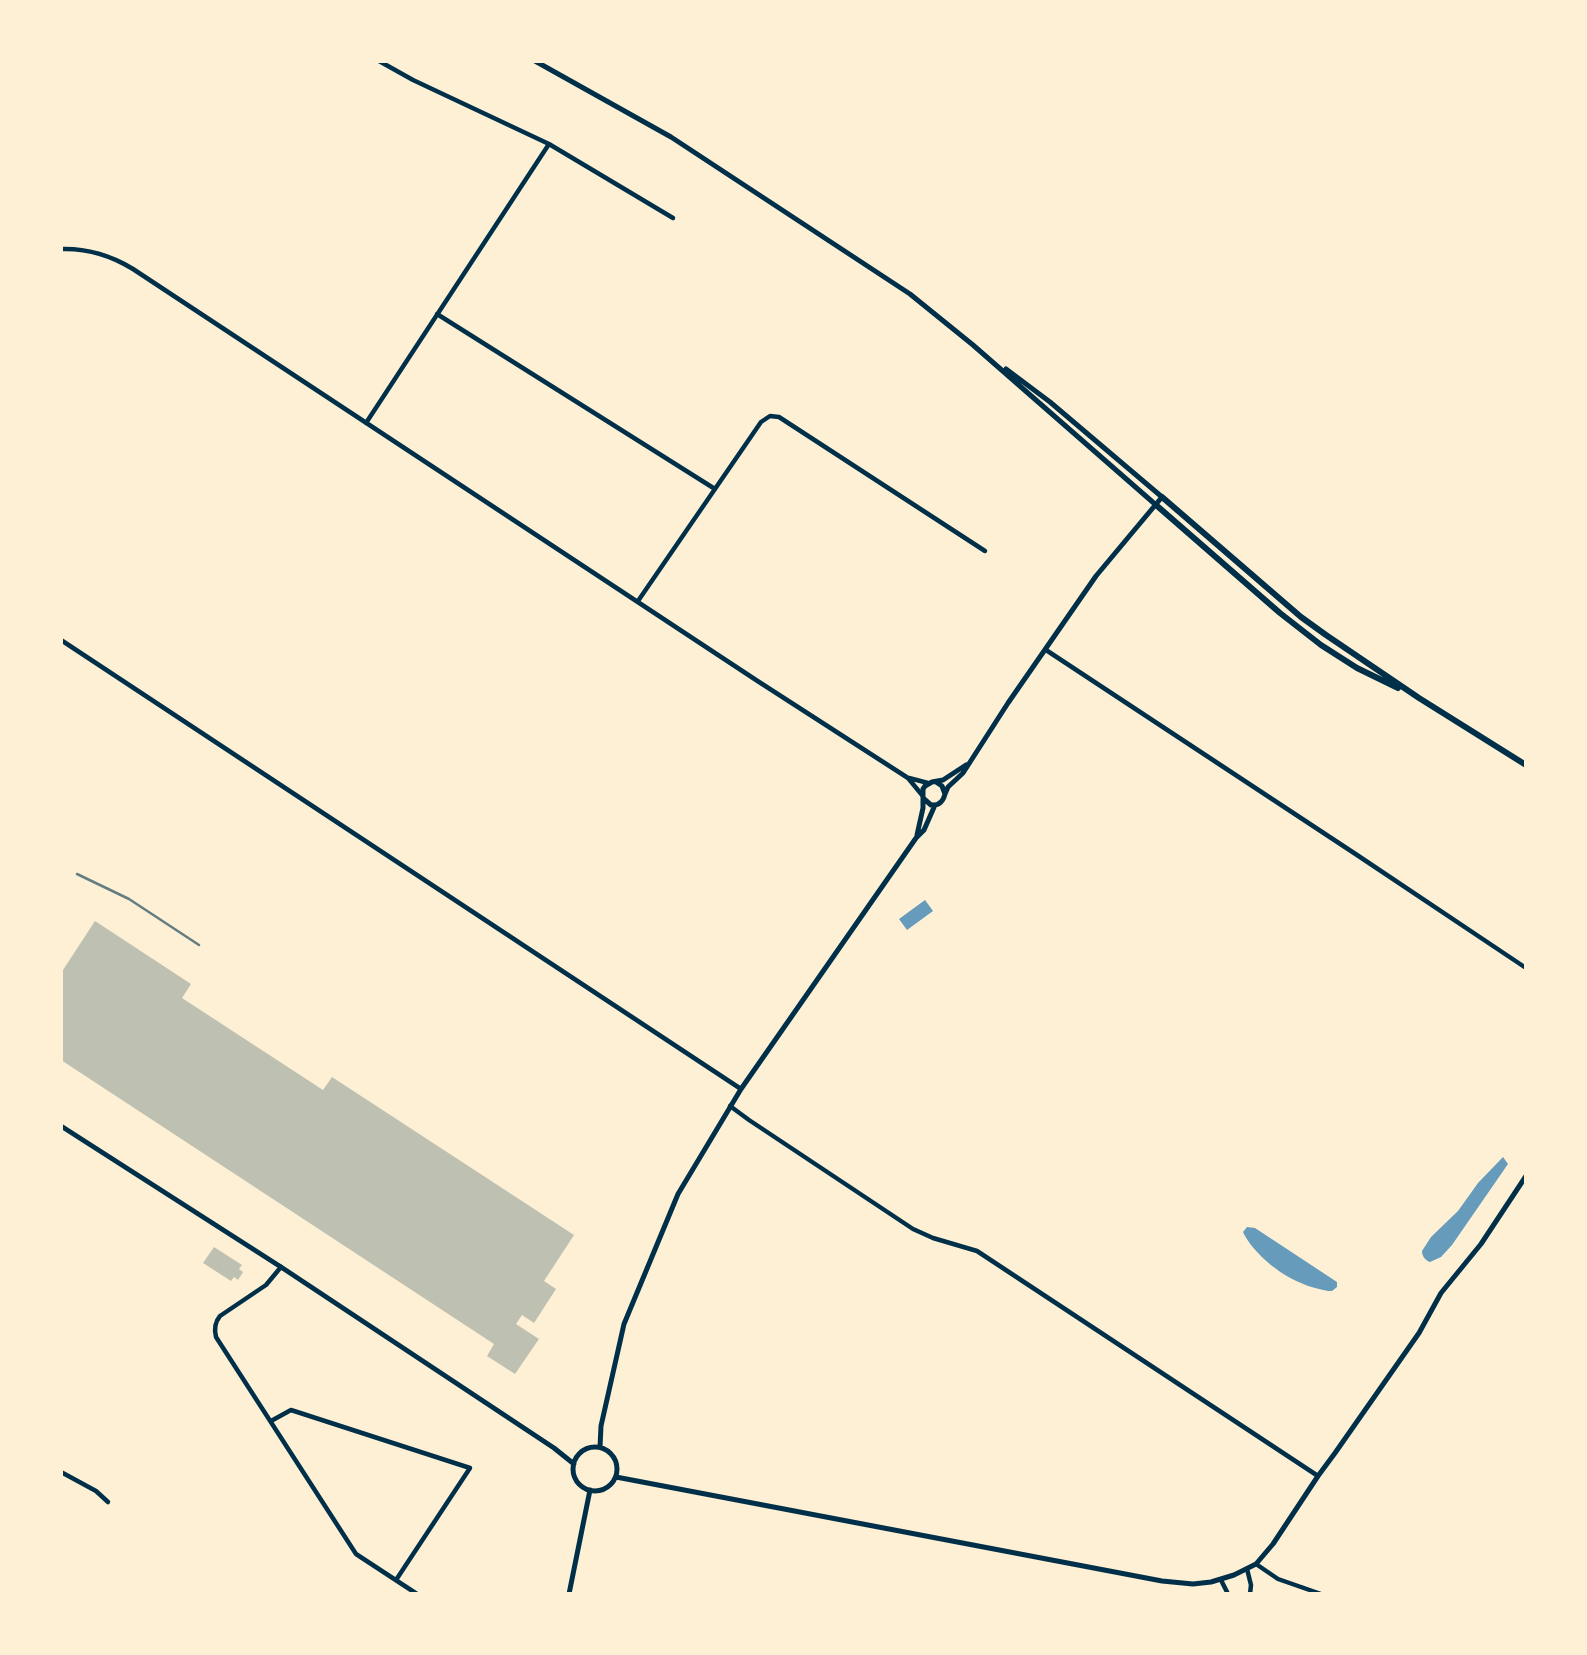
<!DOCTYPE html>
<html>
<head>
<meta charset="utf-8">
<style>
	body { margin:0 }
	#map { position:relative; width:1587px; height:1655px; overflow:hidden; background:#fdf0d5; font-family:Overpass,sans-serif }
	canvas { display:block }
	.frame { position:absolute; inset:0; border:63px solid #fdf0d5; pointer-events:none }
</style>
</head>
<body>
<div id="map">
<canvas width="1587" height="1655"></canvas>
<div class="frame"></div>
</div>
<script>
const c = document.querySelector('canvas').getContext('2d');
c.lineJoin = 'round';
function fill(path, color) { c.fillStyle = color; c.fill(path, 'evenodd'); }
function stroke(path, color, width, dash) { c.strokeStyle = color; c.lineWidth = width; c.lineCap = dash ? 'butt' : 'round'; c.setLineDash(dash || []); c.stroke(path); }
const water = new Path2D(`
	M 925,900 L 933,911 L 907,930 L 899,919 Z
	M 1503,1157 L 1508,1164 L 1452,1245 L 1441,1257 L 1430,1262 C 1425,1260 1422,1256 1422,1251 L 1431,1237 L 1458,1211 L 1478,1183 Z
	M 1247,1227 L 1255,1228 L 1337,1282 L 1337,1287 L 1332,1291 L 1328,1291 C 1319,1289 1309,1287 1301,1283 C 1280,1275 1252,1252 1243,1232 Z`);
const building = new Path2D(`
	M 95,921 L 191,984 L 182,998 L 323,1090 L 332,1077 L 574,1235 L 544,1281 L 556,1289 L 534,1323 L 522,1315 L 516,1324 L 539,1339 L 515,1374 L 487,1356 L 494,1344 L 61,1060 L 61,973 Z
	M 214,1247 L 242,1265 L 239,1269 L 243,1272 L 238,1280 L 234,1277 L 231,1281 L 203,1263 Z`);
const minor = new Path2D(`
	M 379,61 L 413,80 L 549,144 L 673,218
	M 61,249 C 86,248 112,256 133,269 L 756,680 L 908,778 L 922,795
	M 437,314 L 715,489
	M 366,423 L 549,144
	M 638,601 L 761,422 L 770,416 L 779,417 L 985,551
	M 61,640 L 741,1089
	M 1046,650 L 1357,855 L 1526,968
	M 909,778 L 928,783
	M 730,1106 L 749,1120 L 913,1229 L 933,1238 L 977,1251 L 1318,1476
	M 281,1267 L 266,1285 L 220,1316 C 215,1322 214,1329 216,1337 L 356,1554 L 417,1594
	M 271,1421 L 291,1410 L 470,1468 L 396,1580
	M 61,1472 L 96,1491 L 108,1502
	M 1256,1564 L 1278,1579 L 1321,1594
	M 1247,1569 L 1251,1585 L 1250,1594
	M 1221,1580 L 1228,1594`);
const tertiary = new Path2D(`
	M 535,61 L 671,137 L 910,294 L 973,345 L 1156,505
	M 936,782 L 942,786 L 945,794 C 943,802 939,806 931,805 L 923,798 L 923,789 L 925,786 L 932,782 L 943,780 L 966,765
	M 945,794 L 948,787 L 963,773 L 1008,703 L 1096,576 L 1162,497 L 1050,402 L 1006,369
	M 917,835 L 923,808 L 923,799
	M 61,1126 L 281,1267 L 554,1448 L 574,1464
	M 600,1447 L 601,1426 L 624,1324 L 678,1194 L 741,1089 L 916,838 L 924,830 L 935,805
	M573 1469a22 22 0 1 1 44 0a22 22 0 1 1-44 0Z
	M 616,1477 L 1162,1581 L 1193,1584 L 1211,1582 L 1234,1575 L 1256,1564 L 1273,1544 L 1318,1476 L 1335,1453 L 1419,1333 L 1441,1293 L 1481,1244 L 1526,1176
	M 569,1594 L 590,1490`);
const secondary = new Path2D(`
	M 1162,497 L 1301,617 L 1326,635 L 1419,698 L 1526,765
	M 1156,505 L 1280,613 L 1321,645 L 1357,668 L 1398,688`);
const rail = new Path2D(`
	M 77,874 L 129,899 L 199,945`);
fill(water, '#669bbc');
fill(building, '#bec0b2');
stroke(minor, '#003049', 4.5);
stroke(tertiary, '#003049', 5);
stroke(secondary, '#003049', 6);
stroke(rail, '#657d81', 2.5);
</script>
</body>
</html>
